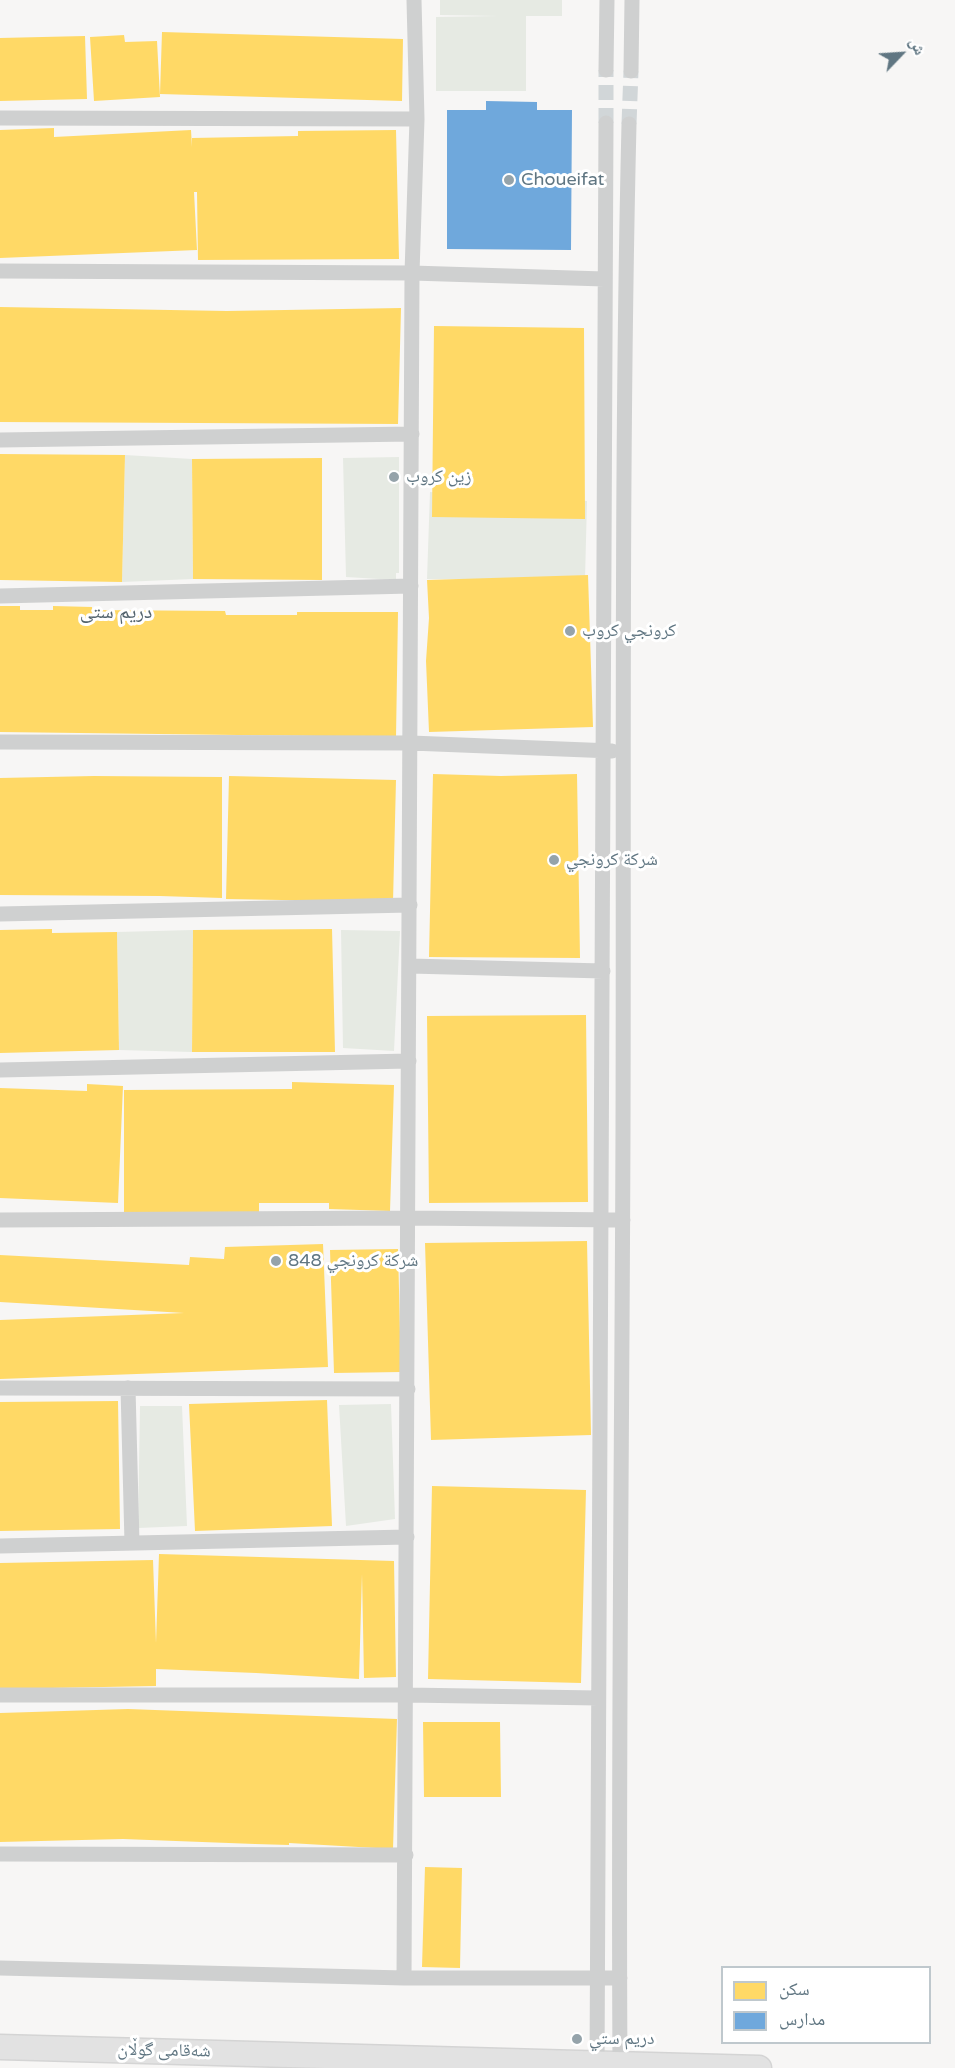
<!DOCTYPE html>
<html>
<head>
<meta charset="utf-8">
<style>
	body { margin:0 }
	#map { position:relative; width:955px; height:2068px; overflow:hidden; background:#f7f6f5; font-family:"Varela Round","Noto Naskh Arabic",sans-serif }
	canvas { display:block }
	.legend { position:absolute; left:721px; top:1966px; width:210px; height:78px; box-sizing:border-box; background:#fff; border:2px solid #bfc8cd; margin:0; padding:8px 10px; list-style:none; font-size:18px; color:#607682 }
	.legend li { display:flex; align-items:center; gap:12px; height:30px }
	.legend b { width:30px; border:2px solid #bfc8cd }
	.north { position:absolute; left:871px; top:24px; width:60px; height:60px; -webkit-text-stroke:4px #fff; paint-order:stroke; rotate:65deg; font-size:16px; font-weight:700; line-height:24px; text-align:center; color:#607682 }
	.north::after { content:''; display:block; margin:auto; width:21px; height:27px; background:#607682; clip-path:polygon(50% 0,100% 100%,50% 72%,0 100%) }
</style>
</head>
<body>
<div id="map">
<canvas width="955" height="2068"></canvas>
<ul class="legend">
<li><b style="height:16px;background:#ffd966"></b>سكن</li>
<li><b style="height:16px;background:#6fa8dc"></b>مدارس</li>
</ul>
<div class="north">ش</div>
</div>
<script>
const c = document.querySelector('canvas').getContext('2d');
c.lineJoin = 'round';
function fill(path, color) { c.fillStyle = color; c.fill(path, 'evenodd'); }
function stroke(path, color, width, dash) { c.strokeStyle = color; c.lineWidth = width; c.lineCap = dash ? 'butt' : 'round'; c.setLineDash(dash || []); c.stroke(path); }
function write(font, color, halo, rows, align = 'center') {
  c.font = font + ' "Varela Round","Noto Naskh Arabic",sans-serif'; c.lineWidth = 6; c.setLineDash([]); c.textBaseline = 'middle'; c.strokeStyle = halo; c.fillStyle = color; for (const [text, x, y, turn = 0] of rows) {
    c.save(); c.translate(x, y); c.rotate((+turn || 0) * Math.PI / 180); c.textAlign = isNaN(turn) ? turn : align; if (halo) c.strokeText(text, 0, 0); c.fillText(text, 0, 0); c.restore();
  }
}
const green = new Path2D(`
	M 440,0 L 562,0 L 562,16 L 526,16 L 526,91 L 436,91 L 436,17 L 498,16 L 440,15 Z
	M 125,455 L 192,459 L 193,579 L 122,582 Z
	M 399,457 L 399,573 L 396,573 L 396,580 L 346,577 L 343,458 Z
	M 430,492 L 587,501 L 585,579 L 427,579 Z
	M 193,930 L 192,1052 L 119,1050 L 117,932 Z
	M 341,930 L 400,931 L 394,1051 L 343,1048 Z
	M 391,1404 L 395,1519 L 346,1526 L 339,1405 Z
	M 140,1406 L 182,1406 L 187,1526 L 138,1528 Z`);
const homes = new Path2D(`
	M 162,32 L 403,39 L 402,101 L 160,94 Z
	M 124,35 L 125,42 L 157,41 L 160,97 L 94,101 L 90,37 Z
	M 85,36 L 87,99 L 0,101 L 0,38 Z
	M 54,128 L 54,137 L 191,130 L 192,147 L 192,138 L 298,136 L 298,131 L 396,130 L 399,259 L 198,260 L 197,192 L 194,192 L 197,250 L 0,258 L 0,130 Z
	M 0,307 L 227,311 L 401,308 L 398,424 L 0,422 Z
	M 434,326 L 584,328 L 585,519 L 432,517 Z
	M 0,454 L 125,455 L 122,582 L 0,580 Z
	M 322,458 L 322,580 L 193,579 L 192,459 Z
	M 588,575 L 593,727 L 429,732 L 426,661 L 429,618 L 427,580 Z
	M 0,606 L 20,606 L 20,610 L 53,610 L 53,606 L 92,607 L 92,610 L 225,611 L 226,615 L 297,615 L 297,612 L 398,612 L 396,737 L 0,732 Z
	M 433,774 L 501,776 L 577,774 L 580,958 L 429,957 Z
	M 94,776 L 222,777 L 222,898 L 160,896 L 0,895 L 0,778 Z
	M 229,776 L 396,780 L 393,902 L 226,899 Z
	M 52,929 L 52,933 L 117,932 L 119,1050 L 0,1053 L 0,930 Z
	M 332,929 L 335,1052 L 192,1052 L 193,930 Z
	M 586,1015 L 588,1202 L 429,1203 L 427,1016 Z
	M 292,1082 L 394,1085 L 390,1211 L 329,1209 L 329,1203 L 259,1203 L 259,1213 L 124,1214 L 124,1090 L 292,1089 Z
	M 87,1084 L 123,1086 L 118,1203 L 0,1198 L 0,1088 L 87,1091 Z
	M 587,1241 L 591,1435 L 431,1440 L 425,1243 Z
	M 323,1244 L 328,1367 L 0,1379 L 0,1320 L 184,1313 L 0,1302 L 0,1255 L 189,1265 L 190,1257 L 224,1259 L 225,1247 Z
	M 398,1249 L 401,1372 L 334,1373 L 330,1250 Z
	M 327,1400 L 332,1526 L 195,1531 L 189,1404 Z
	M 118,1401 L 120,1529 L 0,1531 L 0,1402 Z
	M 432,1486 L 586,1490 L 581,1683 L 428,1679 Z
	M 159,1554 L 394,1561 L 396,1677 L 364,1678 L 362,1574 L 359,1679 L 256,1673 L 156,1669 L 156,1686 L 0,1689 L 0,1563 L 153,1560 L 156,1643 Z
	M 128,1709 L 397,1719 L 393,1849 L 289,1843 L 289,1845 L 255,1844 L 123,1839 L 0,1842 L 0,1713 Z
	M 423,1722 L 500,1722 L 501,1797 L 424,1797 Z
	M 425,1867 L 462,1868 L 460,1968 L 422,1967 Z`);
const schools = new Path2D(`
	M 486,101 L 537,102 L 537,110 L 572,110 L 571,250 L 447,249 L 447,110 L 486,110 Z`);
const minorTunnel = new Path2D(`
	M 606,123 L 606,70
	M 629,124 L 631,71`);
const minor = new Path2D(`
	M 606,70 L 607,0
	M 631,71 L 632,0
	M 0,118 L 417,119
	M 0,271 L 412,273 L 604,279
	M 0,440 L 412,434
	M 0,596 L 411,586
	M 0,742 L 411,743 L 612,751
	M 0,914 L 410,905
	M 410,966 L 603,971
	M 0,1070 L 409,1061
	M 0,1220 L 409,1218 L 623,1220
	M 0,1388 L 408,1389
	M 128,1388 L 132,1543
	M 0,1546 L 407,1537
	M 0,1695 L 407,1695 L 598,1698
	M 0,1854 L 406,1855
	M 0,1968 L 404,1978 L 620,1978
	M 404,1978 L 412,273 L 417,119 L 414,0
	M 620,2064 C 618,1752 622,1440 623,1128 C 624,793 621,459 629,124
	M 597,2065 L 606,123`);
const primary = new Path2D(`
	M 0,2047 L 759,2068`);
const markers = [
	[509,180,6,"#95a3aa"],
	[394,477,6,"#95a3aa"],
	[570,631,6,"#95a3aa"],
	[554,860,6,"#95a3aa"],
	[276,1261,6,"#95a3aa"],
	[577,2039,6,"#95a3aa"]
];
const poiNames = [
	["Choueifat",521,180],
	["زين كروب",406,477],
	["كرونجي كروب",582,631],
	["شركة كرونجي",566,860],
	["شركة كرونجي 848",288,1261],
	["دريم ستي",589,2039]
];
const streetNames = [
	["شەقامی گوڵان",164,2051,1]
];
const neighbourhoodNames = [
	["دریم ستی",116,613]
];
fill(green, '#e6eae3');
fill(homes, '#ffd966');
fill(schools, '#6fa8dc');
stroke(minorTunnel, '#d1d6d8', 15, [15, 8]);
stroke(primary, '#d4d4d4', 27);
stroke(minor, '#cfd0d0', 15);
stroke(primary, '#e2e2e2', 24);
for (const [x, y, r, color] of markers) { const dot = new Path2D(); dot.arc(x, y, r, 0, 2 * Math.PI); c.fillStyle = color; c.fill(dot); stroke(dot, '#fff', 2); }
write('18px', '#607682', '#fff', poiNames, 'left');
write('18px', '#607682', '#fff', streetNames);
write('20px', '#53636c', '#fff', neighbourhoodNames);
</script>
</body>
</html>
